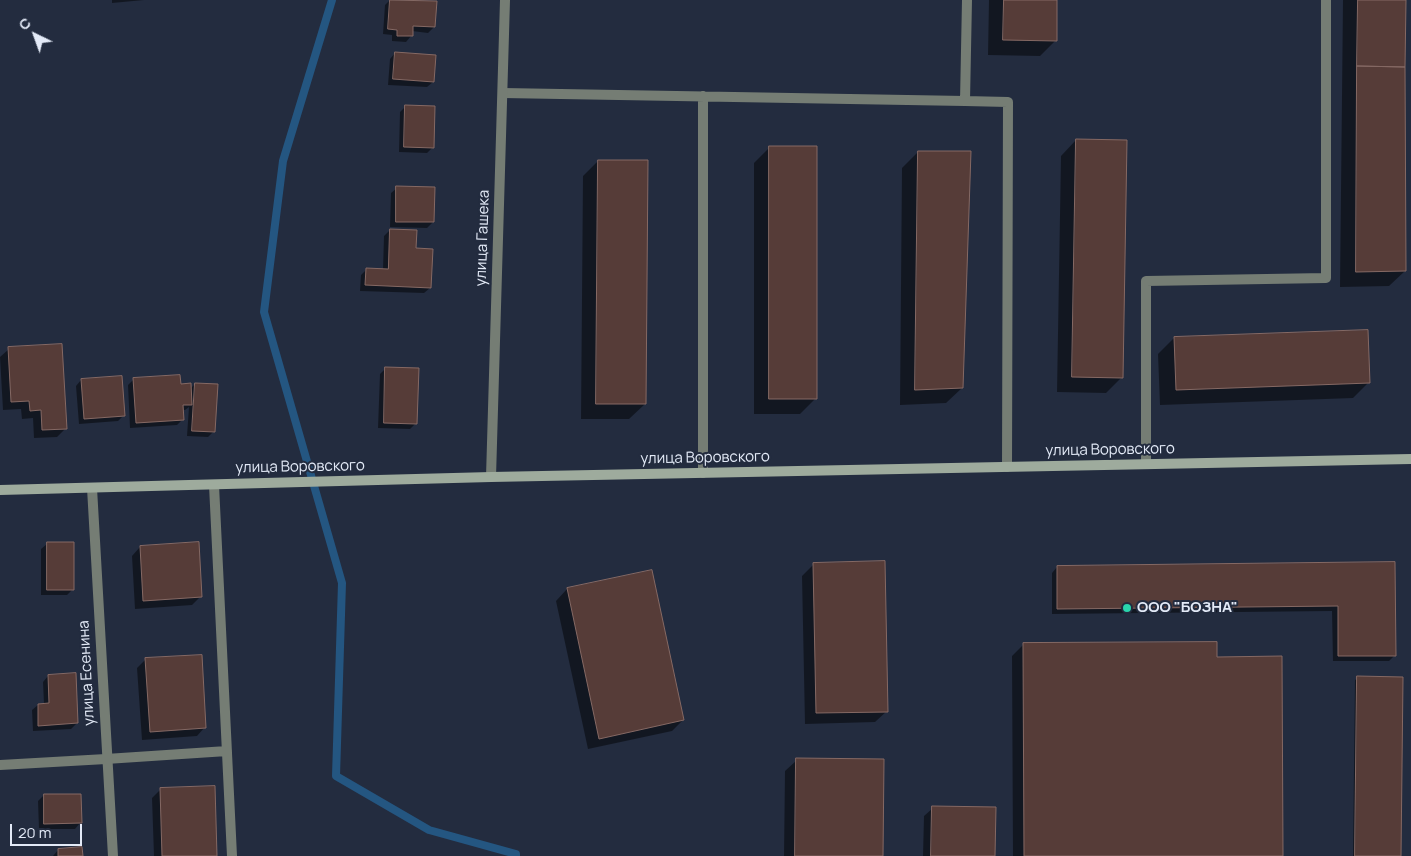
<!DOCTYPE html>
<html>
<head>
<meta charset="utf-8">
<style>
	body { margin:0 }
	#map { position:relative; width:1411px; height:856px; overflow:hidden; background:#232c3f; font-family:Manrope,sans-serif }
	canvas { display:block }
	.north { position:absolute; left:10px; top:10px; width:50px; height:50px; -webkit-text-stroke:4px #232c3f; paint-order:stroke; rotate:318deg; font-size:14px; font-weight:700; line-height:20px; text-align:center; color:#e3eaf7 }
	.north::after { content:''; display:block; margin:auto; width:18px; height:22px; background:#e3eaf7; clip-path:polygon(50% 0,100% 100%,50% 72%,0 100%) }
	.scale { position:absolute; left:10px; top:824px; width:72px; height:22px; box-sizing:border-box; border:2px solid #e3eaf7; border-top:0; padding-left:6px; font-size:15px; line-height:18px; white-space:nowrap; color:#e3eaf7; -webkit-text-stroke:4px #232c3f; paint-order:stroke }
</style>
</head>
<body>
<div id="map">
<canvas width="1411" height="856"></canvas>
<div class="north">С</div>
<div class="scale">20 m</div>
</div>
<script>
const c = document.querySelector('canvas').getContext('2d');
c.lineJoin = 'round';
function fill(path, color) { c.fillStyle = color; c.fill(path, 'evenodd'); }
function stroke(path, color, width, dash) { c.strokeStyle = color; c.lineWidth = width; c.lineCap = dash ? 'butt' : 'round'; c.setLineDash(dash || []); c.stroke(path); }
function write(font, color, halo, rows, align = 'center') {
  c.font = font + ' Manrope,sans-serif'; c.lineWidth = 4; c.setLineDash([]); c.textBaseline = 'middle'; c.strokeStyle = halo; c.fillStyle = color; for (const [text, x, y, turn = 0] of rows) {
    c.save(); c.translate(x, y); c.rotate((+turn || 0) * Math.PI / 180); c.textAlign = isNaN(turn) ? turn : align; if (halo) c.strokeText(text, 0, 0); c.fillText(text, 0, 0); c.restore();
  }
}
const shadow = new Path2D(`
	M 112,0 L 144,0 L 112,3 Z
	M 390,0 L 435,2 L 434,27 L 428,33 L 412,31 L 411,36 L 406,42 L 392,41 L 392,35 L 383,34 L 385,5 Z
	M 989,0 L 1056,0 L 1055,41 L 1040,56 L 988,55 Z
	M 1343,0 L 1405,0 L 1405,271 L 1389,286 L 1340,287 Z
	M 395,53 L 433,82 L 427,87 L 388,85 L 390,59 Z
	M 405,107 L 433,147 L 427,153 L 399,152 L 400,112 Z
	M 1076,140 L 1122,377 L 1106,393 L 1057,392 L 1061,156 Z
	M 770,147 L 816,398 L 800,414 L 754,414 L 754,163 Z
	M 918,152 L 962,388 L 946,403 L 900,405 L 902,168 Z
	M 598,161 L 645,404 L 629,419 L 581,419 L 583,176 Z
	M 397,188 L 433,222 L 427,228 L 390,227 L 391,193 Z
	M 390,230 L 414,249 L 430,288 L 424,293 L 360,291 L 361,275 L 366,270 L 383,270 L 384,236 Z
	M 1174,338 L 1369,382 L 1353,398 L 1160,405 L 1158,354 Z
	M 9,349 L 66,428 L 57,437 L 34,438 L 33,418 L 22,419 L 21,409 L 3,410 L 0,357 Z
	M 386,368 L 416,423 L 410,429 L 378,428 L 380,374 Z
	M 134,379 L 179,385 L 190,389 L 195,384 L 214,431 L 208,437 L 187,436 L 189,407 L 185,410 L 182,410 L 182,420 L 177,425 L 130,428 L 128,385 Z
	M 81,380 L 124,415 L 118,421 L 79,424 L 76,386 Z
	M 47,544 L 72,590 L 67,595 L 41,595 L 41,549 Z
	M 140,547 L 201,596 L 192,605 L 135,609 L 132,556 Z
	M 1394,563 L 1395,655 L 1389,661 L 1333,661 L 1332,611 L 1052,614 L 1052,573 L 1057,567 Z
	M 814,564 L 887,711 L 875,722 L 805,724 L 802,576 Z
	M 567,589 L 683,720 L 672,731 L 588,749 L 556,601 Z
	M 1023,645 L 1215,658 L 1282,856 L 1013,856 L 1012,656 Z
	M 146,659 L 205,727 L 197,736 L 142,740 L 137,668 Z
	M 48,676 L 77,723 L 71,729 L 33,731 L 32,710 L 38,705 L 44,704 L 43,682 Z
	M 1358,678 L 1400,856 L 1353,856 L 1355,680 Z
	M 797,760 L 881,856 L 784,856 L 785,771 Z
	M 161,789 L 216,856 L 154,856 L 152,798 Z
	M 44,795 L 80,823 L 75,829 L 39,829 L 38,801 Z
	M 933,808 L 994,856 L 923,856 L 924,816 Z
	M 58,850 L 82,856 L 53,856 Z`);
const stream = new Path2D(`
	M 332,0 L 283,161 L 264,312 L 342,583 L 336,776 L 429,830 L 516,854 L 516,856`);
const building = new Path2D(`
	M 390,0 L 437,1 L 435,27 L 413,26 L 413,36 L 397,36 L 397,30 L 388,29 Z
	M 1004,0 L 1057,0 L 1057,41 L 1003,40 Z
	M 1358,0 L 1406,0 L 1405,67 L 1357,66 Z
	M 395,52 L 436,55 L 434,82 L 393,79 Z
	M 1357,66 L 1405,67 L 1406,271 L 1356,272 Z
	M 405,105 L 435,106 L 434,148 L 404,147 Z
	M 1076,139 L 1127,140 L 1123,378 L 1072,377 Z
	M 769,146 L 817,146 L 817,399 L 769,399 Z
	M 918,151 L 971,151 L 963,388 L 915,390 Z
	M 598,160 L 648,160 L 646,404 L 596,404 Z
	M 396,186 L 435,187 L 434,222 L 396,222 Z
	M 390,229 L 417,230 L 416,248 L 433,249 L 431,288 L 365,285 L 366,268 L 388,269 Z
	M 1368,330 L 1370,383 L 1176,390 L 1174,337 Z
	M 62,344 L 67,429 L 42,430 L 41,410 L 30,411 L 29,401 L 11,402 L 8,347 Z
	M 385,367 L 419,368 L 417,424 L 384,423 Z
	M 180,375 L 181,384 L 191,383 L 192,405 L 183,405 L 184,420 L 136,423 L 133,378 Z
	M 122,376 L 125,416 L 84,419 L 81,379 Z
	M 195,383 L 218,384 L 215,432 L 192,431 Z
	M 47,542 L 74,542 L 74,590 L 47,590 Z
	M 199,542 L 202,597 L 143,601 L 140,546 Z
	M 885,561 L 888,712 L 816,713 L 813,563 Z
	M 1395,562 L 1396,656 L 1338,656 L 1338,606 L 1057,609 L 1057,566 Z
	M 652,570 L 684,720 L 599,739 L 567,588 Z
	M 1217,642 L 1217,657 L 1282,656 L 1283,856 L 1024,856 L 1023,643 Z
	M 202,655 L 206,728 L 150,732 L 145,658 Z
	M 76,673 L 78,723 L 38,726 L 38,704 L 49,703 L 48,675 Z
	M 1357,676 L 1403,677 L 1401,856 L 1355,856 Z
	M 796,758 L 884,759 L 883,856 L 795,856 Z
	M 215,786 L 217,856 L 162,856 L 160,788 Z
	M 44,794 L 81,794 L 82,823 L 44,824 Z
	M 932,806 L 996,807 L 995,856 L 931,856 Z
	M 82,847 L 83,856 L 58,856 L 58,849 Z`);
const lane = new Path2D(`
	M 503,93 L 965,101 L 967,0
	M 965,101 L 1008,102 L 1007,467
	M 1146,464 L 1146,281 L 1326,278 L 1326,0
	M 703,473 L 703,96
	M 214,485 L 232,856
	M 106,759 L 227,751`);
const street = new Path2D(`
	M 491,477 L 505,0
	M 92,488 L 113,856
	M 0,765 L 106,759`);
const secondary = new Path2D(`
	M 0,490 L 491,477 L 1411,459`);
const markers = [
	[1127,608,5,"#2ad5ac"]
];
const streetNames = [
	["улица Гашека",483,238,-88],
	["улица Воровского",1110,450,-1],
	["улица Воровского",705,458,-1],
	["улица Воровского",300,467,-1],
	["улица Есенина",87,673,-93]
];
const poiNames = [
	["ООО \"БОЗНА\"",1137,608]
];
fill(shadow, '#0007');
stroke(stream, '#245681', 8);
fill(building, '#563c38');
stroke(building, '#856964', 1);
stroke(lane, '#757d74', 10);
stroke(street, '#757d74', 10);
stroke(secondary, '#9eab9d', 10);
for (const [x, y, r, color] of markers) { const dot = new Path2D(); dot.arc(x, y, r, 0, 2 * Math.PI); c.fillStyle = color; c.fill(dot); stroke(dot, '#232c3f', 2); }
write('15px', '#e3eaf7', '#232c3f', streetNames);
write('bold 15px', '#e3eaf7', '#232c3f', poiNames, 'left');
</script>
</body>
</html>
